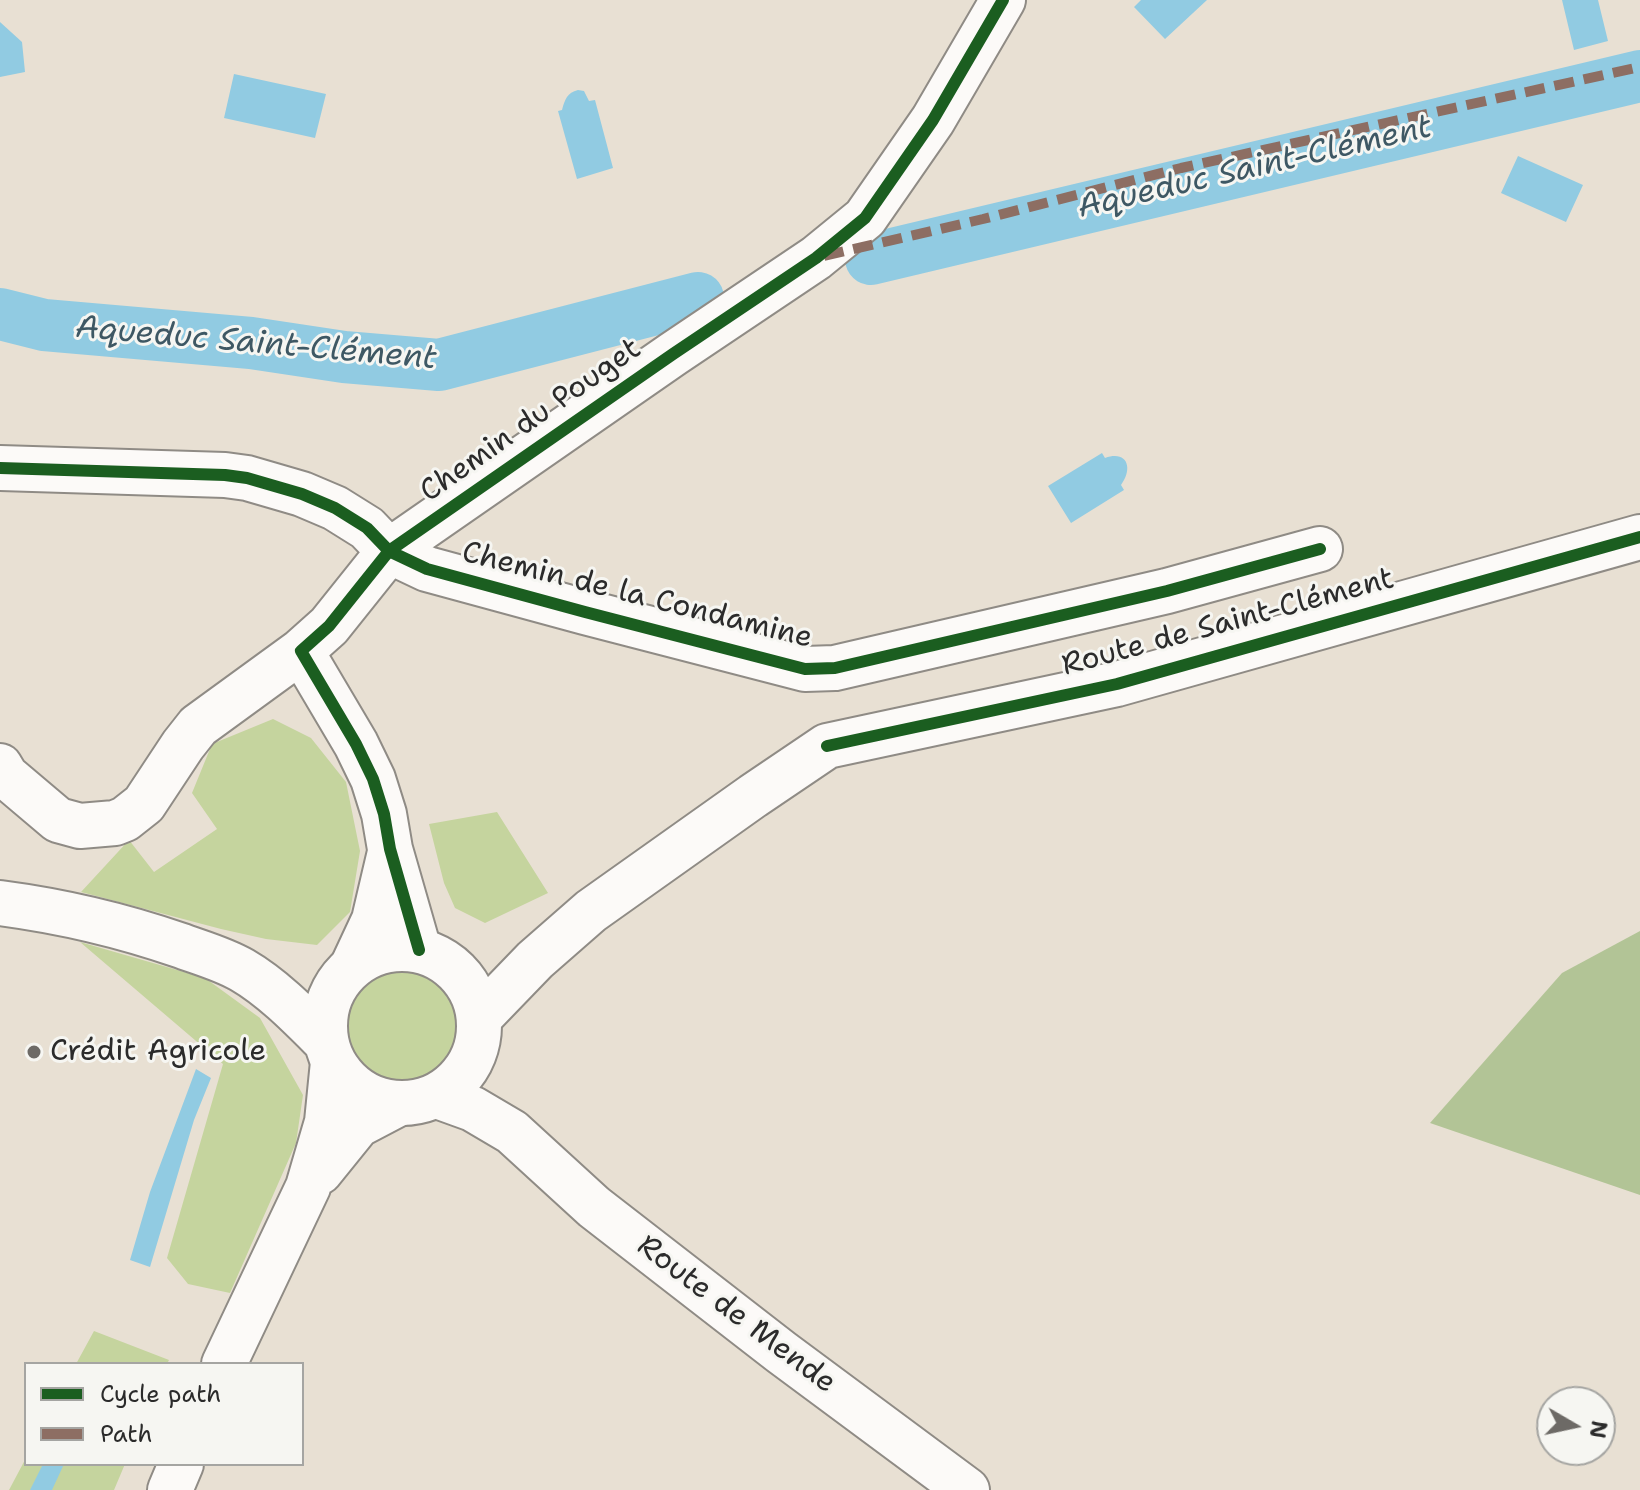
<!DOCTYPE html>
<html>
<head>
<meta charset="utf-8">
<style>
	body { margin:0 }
	#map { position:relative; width:1640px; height:1490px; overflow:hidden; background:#e8e0d3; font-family:"Shantell Sans",sans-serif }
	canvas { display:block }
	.legend { position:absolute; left:24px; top:1362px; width:280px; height:104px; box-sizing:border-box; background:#f6f6f2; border:2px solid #a5a5a2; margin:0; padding:10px 14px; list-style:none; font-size:24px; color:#2b2b2b }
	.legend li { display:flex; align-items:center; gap:16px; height:40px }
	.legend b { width:40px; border:2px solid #a5a5a2 }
	.north { position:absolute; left:1536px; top:1386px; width:80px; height:80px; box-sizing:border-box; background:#f6f6f2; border:2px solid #a5a5a2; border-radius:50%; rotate:99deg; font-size:22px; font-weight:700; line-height:32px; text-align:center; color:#2b2b2b }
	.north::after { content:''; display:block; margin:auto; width:28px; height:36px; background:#6d6a66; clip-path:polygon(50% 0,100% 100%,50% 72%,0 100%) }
</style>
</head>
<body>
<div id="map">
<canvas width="1640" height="1490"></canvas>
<ul class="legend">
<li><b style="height:10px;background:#1b5e20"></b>Cycle path</li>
<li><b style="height:10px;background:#8d6e63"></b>Path</li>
</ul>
<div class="north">N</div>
</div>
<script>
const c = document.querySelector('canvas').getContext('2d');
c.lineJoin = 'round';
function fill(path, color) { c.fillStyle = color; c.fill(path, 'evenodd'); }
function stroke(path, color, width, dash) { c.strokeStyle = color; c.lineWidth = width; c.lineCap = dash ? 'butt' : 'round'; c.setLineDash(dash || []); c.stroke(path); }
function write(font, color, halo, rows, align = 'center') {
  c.font = font + ' "Shantell Sans",sans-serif'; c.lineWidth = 6; c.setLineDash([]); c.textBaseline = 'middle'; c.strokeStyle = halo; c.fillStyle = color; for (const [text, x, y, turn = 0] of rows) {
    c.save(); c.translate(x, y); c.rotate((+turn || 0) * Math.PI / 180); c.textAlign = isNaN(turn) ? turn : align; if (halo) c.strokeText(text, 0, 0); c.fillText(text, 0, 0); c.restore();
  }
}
const green = new Path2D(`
	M 273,719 L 311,738 L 346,782 L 360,851 L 350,912 L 317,945 L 266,939 L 221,929 L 81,892 L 129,840 L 154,872 L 217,829 L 192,793 L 212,744 Z
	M 497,812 L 548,893 L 485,923 L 455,908 L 444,883 L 429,824 Z
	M 80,942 L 205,978 L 260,1018 L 303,1095 L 296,1143 L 230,1293 L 188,1284 L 167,1258 L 223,1064 Z
	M342 1026a59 59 0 1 1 118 0a59 59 0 1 1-118 0Z
	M 94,1331 L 169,1360 L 167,1364 L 76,1364 Z
	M 26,1458 L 26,1464 L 125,1464 L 114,1490 L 9,1490 Z`);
const forest = new Path2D(`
	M 1640,931 L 1640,1195 L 1430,1123 L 1562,973 Z`);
const water = new Path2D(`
	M 1141,0 L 1207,0 L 1165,39 L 1134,7 Z
	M 1562,0 L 1598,0 L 1608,41 L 1574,50 Z
	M 0,22 L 22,42 L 25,72 L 0,77 Z
	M 234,74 L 326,94 L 315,138 L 224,118 Z
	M 578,90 L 584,91 L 589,101 L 595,100 L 613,168 L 577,179 L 558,111 L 562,110 C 565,99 567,93 578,90 Z
	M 1518,156 L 1583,185 L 1566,222 L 1501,193 Z
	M 1102,453 L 1105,458 C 1128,450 1133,469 1121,485 L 1124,490 L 1071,523 L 1048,486 Z
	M 196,1069 L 211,1078 L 194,1120 L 150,1267 L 130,1260 L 150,1192 Z
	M 43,1464 L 64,1464 L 52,1490 L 30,1490 Z`);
const canal = new Path2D(`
	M 871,259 L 1640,76
	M 0,314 L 44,325 L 251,343 L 344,357 L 439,365 L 698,298`);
const minor = new Path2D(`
	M 0,468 L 225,475 L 247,478 L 302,494 L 335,508 L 367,528 L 389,551 L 427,569 L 585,612 L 805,669 L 835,668 L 1167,591 L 1320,549
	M 0,766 L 6,776 L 58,820 L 80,826 L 115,823 L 125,819 L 144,804 L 183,745 L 198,726 L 301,651
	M 419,950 L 390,849 L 384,814 L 373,779 L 356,744 L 301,651 L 329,626 L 389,551 L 673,354 L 816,258 L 865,218 L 933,120 L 1003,0
	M 353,965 L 374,920 L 390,852
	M 320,1172 L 358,1125 L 398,1104
	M 224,1364 L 308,1187 L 327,1122 L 333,1062
	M 170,1490 L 181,1464`);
const tertiary = new Path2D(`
	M 0,903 C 61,911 121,925 179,945 C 201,953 223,959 242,970 C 273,988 301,1017 326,1042
	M325 1026a77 77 0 1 1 154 0a77 77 0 1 1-154 0Z
	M 479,1018 L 535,960 L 591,911 L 753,796 L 827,746 L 1117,684 L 1640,537
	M 437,1096 L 473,1109 L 512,1132 L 594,1207 L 781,1352 L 967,1490`);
const quiet = new Path2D(`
	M 824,256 L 983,219 L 1181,168 L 1640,67`);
const cycleway = new Path2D(`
	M 0,468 L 225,475 L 247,478 L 302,494 L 335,508 L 367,528 L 389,551 L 427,569 L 585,612 L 805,669 L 835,668 L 1167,591 L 1320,549
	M 827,746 L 1117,684 L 1640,537
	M 419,950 L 390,849 L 384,814 L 373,779 L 356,744 L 301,651 L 329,626 L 389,551 L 673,354 L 816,258 L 865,218 L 933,120 L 1003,0`);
const markers = [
	[34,1052,8,"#6d6a66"]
];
const streetNames = [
	["Chemin du Pouget",531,421,-35],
	["Chemin de la Condamine",637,596,14],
	["Route de Saint-Clément",1228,623,-15],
	["Route de Mende",736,1315,37]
];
const poiNames = [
	["Crédit Agricole",50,1052]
];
const waterNames = [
	["Aqueduc Saint-Clément",1255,168,-13],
	["Aqueduc Saint-Clément",256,344,5]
];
fill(green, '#c5d49e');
fill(forest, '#b2c496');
fill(water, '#91cbe2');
stroke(canal, '#91cbe2', 52);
stroke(minor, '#8f8b85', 48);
stroke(tertiary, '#8f8b85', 48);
stroke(minor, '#fcfaf8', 44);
stroke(tertiary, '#fcfaf8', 44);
stroke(quiet, '#8d6e63', 10, [20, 10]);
stroke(cycleway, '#1b5e20', 12);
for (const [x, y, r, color] of markers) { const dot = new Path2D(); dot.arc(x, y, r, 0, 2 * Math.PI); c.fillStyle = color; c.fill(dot); stroke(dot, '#f6f6f2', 3); }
write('30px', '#2b2b2b', '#f6f6f2', streetNames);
write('30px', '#2b2b2b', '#f6f6f2', poiNames, 'left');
write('italic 32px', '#3e5864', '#f6f6f2', waterNames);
</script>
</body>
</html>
